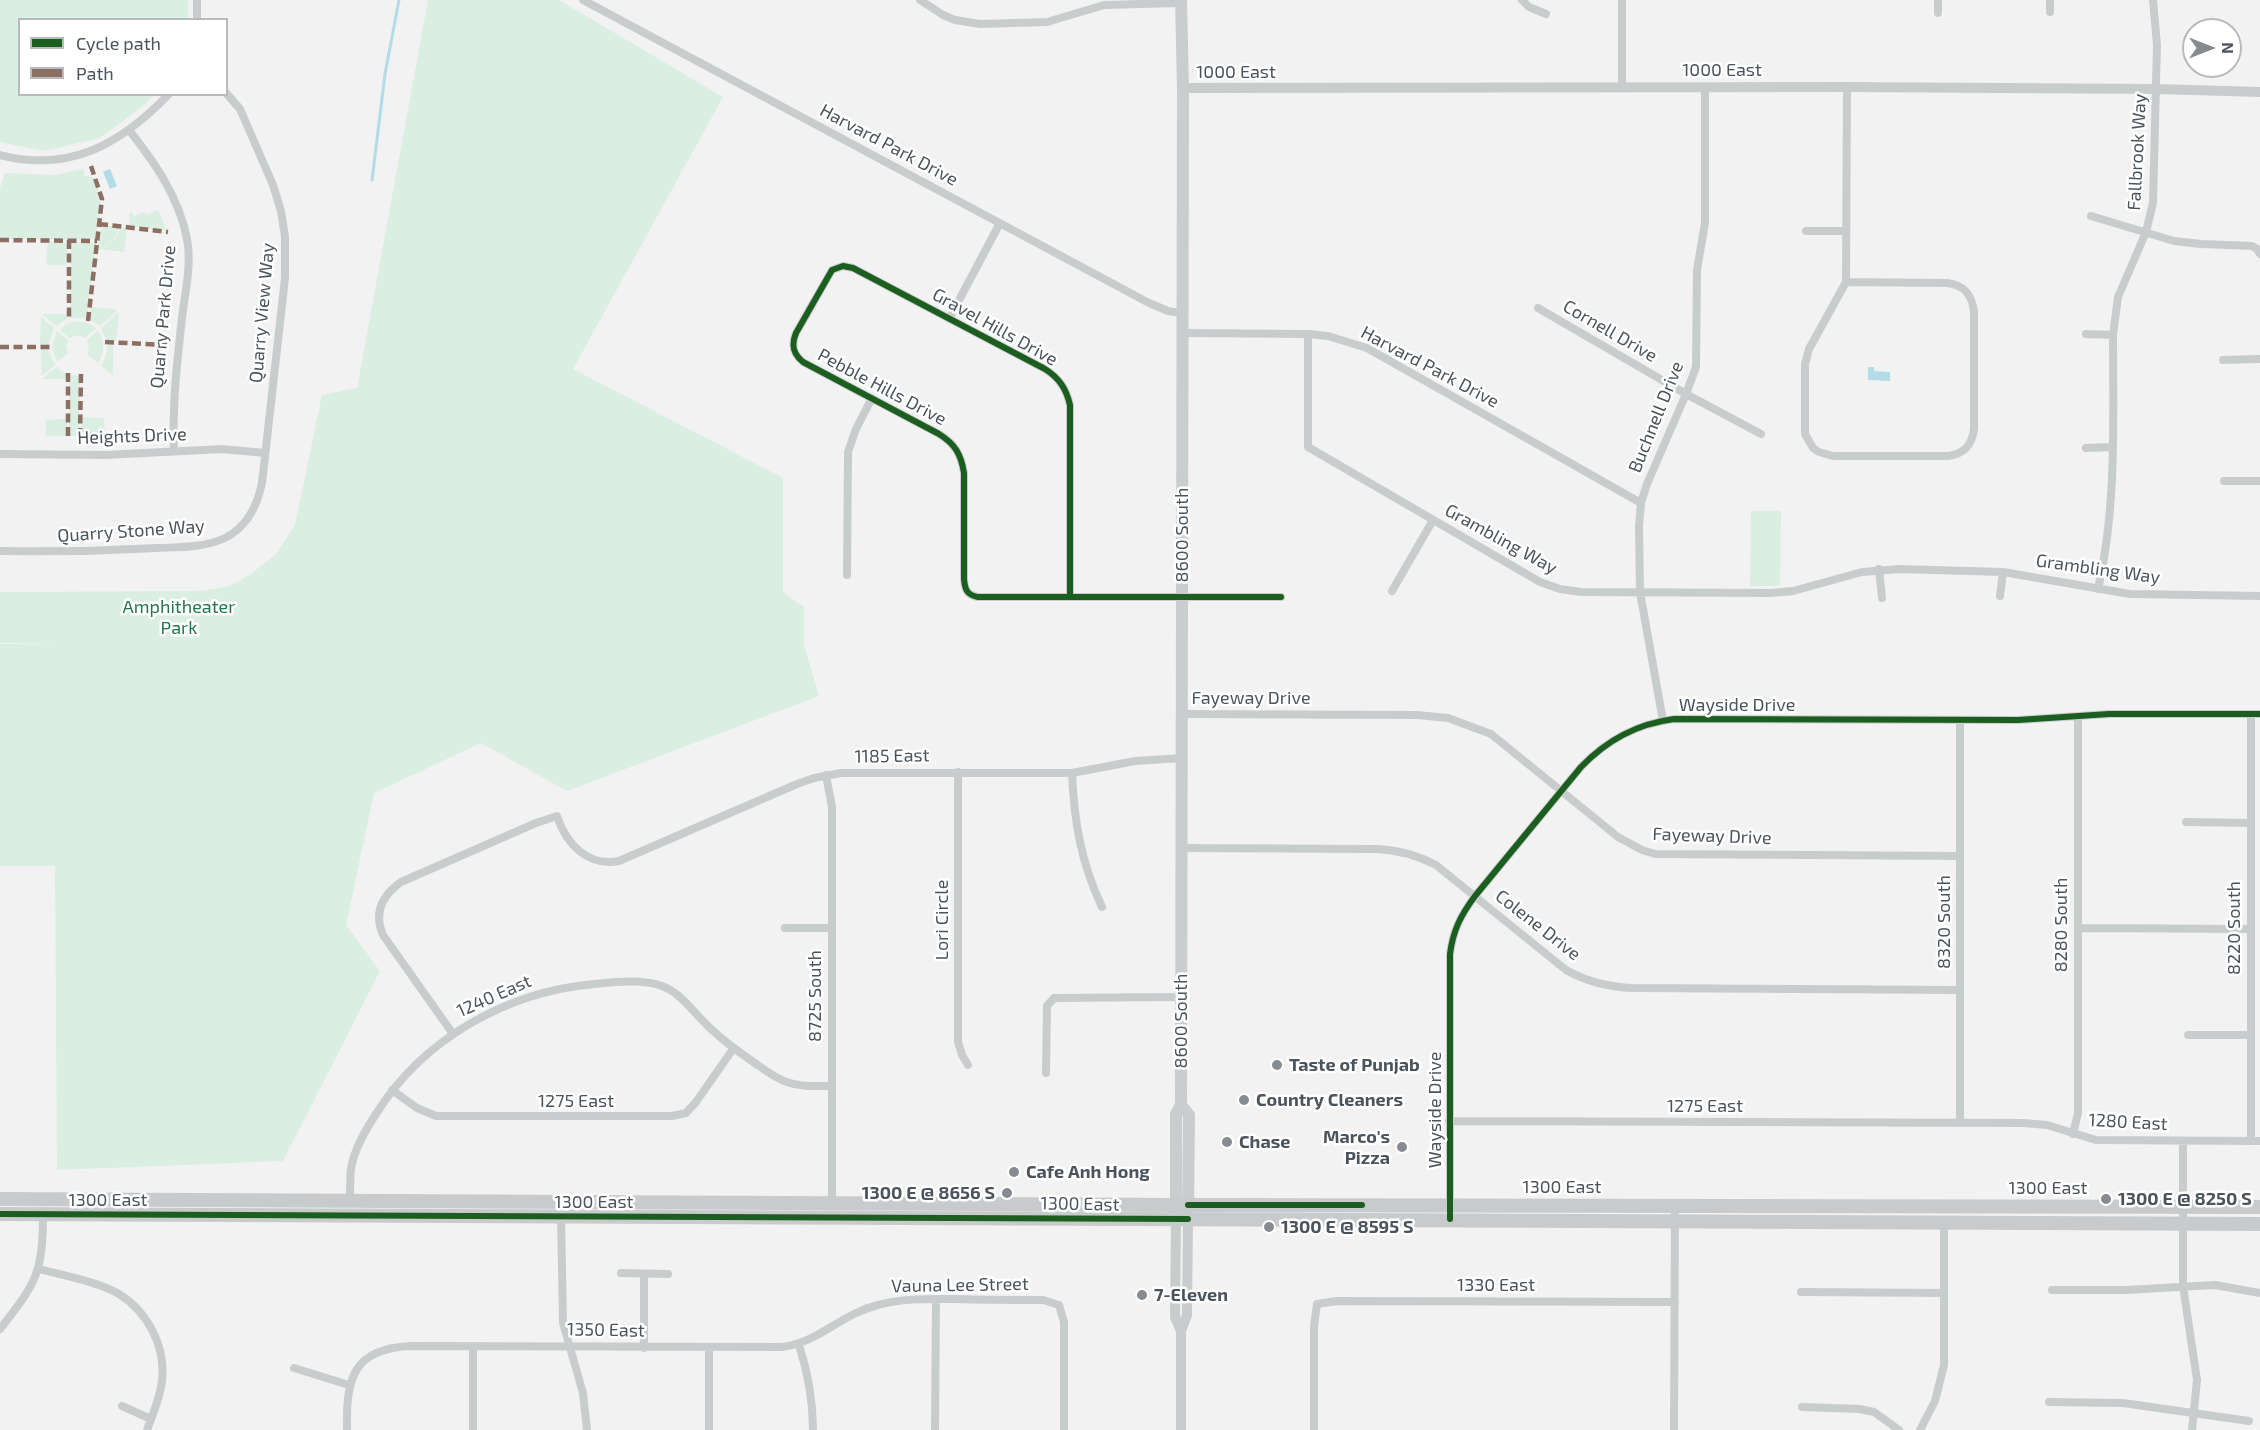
<!DOCTYPE html>
<html>
<head>
<meta charset="utf-8">
<style>
	body { margin:0 }
	#map { position:relative; width:2260px; height:1430px; overflow:hidden; background:#f2f2f2; font-family:"Exo 2",sans-serif }
	canvas { display:block }
	.legend { position:absolute; left:18px; top:18px; width:210px; height:78px; box-sizing:border-box; background:#fff; border:2px solid #b7bbbe; margin:0; padding:8px 10px; list-style:none; font-size:18px; color:#4b545c }
	.legend li { display:flex; align-items:center; gap:12px; height:30px }
	.legend b { width:30px; border:2px solid #b7bbbe }
	.north { position:absolute; left:2182px; top:18px; width:60px; height:60px; box-sizing:border-box; background:#fff; border:2px solid #b7bbbe; border-radius:50%; rotate:90deg; font-size:16px; font-weight:700; line-height:24px; text-align:center; color:#4b545c }
	.north::after { content:''; display:block; margin:auto; width:21px; height:27px; background:#858b90; clip-path:polygon(50% 0,100% 100%,50% 72%,0 100%) }
</style>
</head>
<body>
<div id="map">
<canvas width="2260" height="1430"></canvas>
<ul class="legend">
<li><b style="height:8px;background:#1b5e20"></b>Cycle path</li>
<li><b style="height:8px;background:#8d6e63"></b>Path</li>
</ul>
<div class="north">N</div>
</div>
<script>
const c = document.querySelector('canvas').getContext('2d');
c.lineJoin = 'round';
function fill(path, color) { c.fillStyle = color; c.fill(path, 'evenodd'); }
function stroke(path, color, width, dash) { c.strokeStyle = color; c.lineWidth = width; c.lineCap = dash ? 'butt' : 'round'; c.setLineDash(dash || []); c.stroke(path); }
function write(font, color, halo, rows, align = 'center') {
  c.font = font + ' "Exo 2",sans-serif'; c.lineWidth = 5; c.setLineDash([]); c.textBaseline = 'middle'; c.strokeStyle = halo; c.fillStyle = color; for (const [text, x, y, turn = 0] of rows) {
    c.save(); c.translate(x, y); c.rotate((+turn || 0) * Math.PI / 180); c.textAlign = isNaN(turn) ? turn : align; if (halo) c.strokeText(text, 0, 0); c.fillText(text, 0, 0); c.restore();
  }
}
const green = new Path2D(`
	M 0,0 L 188,0 L 188,19 L 20,20 L 20,94 L 154,95 L 143,106 L 100,138 L 44,151 L 0,142 Z
	M 428,0 L 559,0 L 723,97 L 573,369 L 783,478 L 783,592 L 804,607 L 804,645 L 819,696 L 567,791 L 481,743 L 374,793 L 346,925 L 380,971 L 283,1161 L 57,1170 L 55,866 L 0,866 L 0,644 L 73,644 L 0,643 L 0,592 L 200,591 L 230,586 L 251,574 L 276,554 L 295,525 L 322,395 L 357,388 Z
	M 83,169 L 85,176 L 94,177 L 101,198 L 96,239 L 0,239 L 0,188 L 5,173 L 55,175 Z
	M 158,210 L 166,229 L 164,230 L 130,226 L 129,213 L 132,212 L 134,216 L 144,212 L 146,215 Z
	M 102,225 L 119,227 L 116,236 L 107,244 L 115,239 L 121,227 L 127,229 L 124,252 L 98,249 L 98,246 L 104,245 L 98,245 Z
	M 48,242 L 68,243 L 66,265 L 47,265 L 46,264 Z
	M 71,242 L 96,243 L 87,318 L 70,318 Z
	M 91,307 L 115,309 L 117,311 L 100,326 L 89,319 Z
	M 119,312 L 116,341 L 107,340 L 101,328 Z
	M 42,314 L 68,314 L 68,318 L 56,326 Z
	M 41,317 L 54,328 L 48,345 L 40,345 Z
	M 78,321 L 88,323 L 96,328 L 85,338 L 78,335 L 69,338 L 60,330 L 68,323 Z
	M 57,331 L 68,340 L 66,346 L 68,353 L 57,362 L 52,347 Z
	M 98,331 C 105,341 105,352 98,363 L 87,354 L 89,347 L 87,340 Z
	M 108,344 L 113,345 L 113,375 L 101,366 L 106,355 Z
	M 41,349 L 48,349 L 55,365 L 42,376 Z
	M 56,367 L 67,374 L 67,379 L 42,379 Z
	M 69,375 L 80,376 L 79,436 L 69,436 Z
	M 82,417 L 104,418 L 105,435 L 82,436 Z
	M 67,419 L 67,436 L 46,436 L 46,420 Z
	M 1751,511 L 1781,511 L 1780,586 L 1750,586 Z`);
const water = new Path2D(`
	M 110,169 L 117,186 L 110,189 L 103,172 Z
	M 1868,367 L 1874,367 L 1874,371 L 1890,372 L 1890,381 L 1868,380 Z`);
const stream = new Path2D(`
	M 372,180 L 385,74 L 399,0`);
const minor = new Path2D(`
	M 583,0 L 1149,303 L 1168,311 L 1182,313
	M 920,0 L 943,15 L 955,20 L 980,24 L 1047,22 L 1104,5 L 1181,3
	M 1522,0 L 1529,7 L 1546,14
	M 2050,12 L 2050,0
	M 1938,13 L 1938,0
	M 197,20 L 197,0
	M 1622,86 L 1622,0
	M 129,130 C 155,163 179,197 187,239 C 192,265 185,292 182,318 C 177,363 172,405 174,451
	M 0,155 C 70,173 121,144 169,94
	M 2091,216 L 2174,241 L 2201,244 L 2252,246 L 2257,249 L 2260,254
	M 1806,231 L 1846,231
	M 1846,282 L 1947,283 C 1964,285 1972,294 1974,312 L 1974,429 C 1972,445 1964,454 1948,456 L 1833,456 L 1819,452 L 1813,448 L 1805,434 L 1805,364 L 1809,349 L 1846,282 L 1847,87
	M 1538,308 L 1686,394 L 1761,434
	M 949,319 L 1000,223
	M 1182,333 L 1308,334 L 1328,336 L 1367,348 L 1641,503
	M 1308,334 L 1308,447 L 1540,582 L 1560,589 L 1581,592 L 1771,593 L 1793,591 L 1862,572 L 1899,569 L 2003,572 L 2130,594 L 2260,596
	M 2086,334 L 2113,335
	M 2223,360 L 2260,359
	M 2086,448 L 2112,447
	M 0,454 L 106,455 L 222,449 L 265,453
	M 2224,481 L 2260,481
	M 0,551 C 53,552 104,551 157,548 C 179,547 204,548 225,538 C 247,527 257,507 262,483 L 285,278 L 285,237 L 281,211 L 273,185 L 240,109 L 226,93
	M 1879,569 L 1882,598
	M 847,575 L 848,452 L 856,429 L 872,398
	M 2098,589 C 2117,505 2113,420 2113,335 L 2118,297 L 2146,232 L 2153,203 L 2157,45 L 2153,0
	M 1392,591 L 1433,520
	M 2000,596 L 2003,572
	M 1070,597 L 1070,405 C 1066,388 1059,378 1045,369 L 853,268 L 843,266 L 832,270 L 796,333 C 791,345 793,354 803,362 L 939,434 C 955,444 961,454 964,473 L 964,579 C 965,590 967,595 978,597 L 1281,597
	M 1181,714 L 1417,715 L 1448,718 L 1491,734 L 1618,837 L 1642,850 L 1655,854 L 1960,856
	M 1663,721 L 1640,592 L 1639,526 L 1641,503 L 1647,484 L 1686,394 L 1696,367 L 1697,270 L 1705,223 L 1705,87
	M 958,772 L 958,1042 L 962,1055 L 968,1065
	M 1072,773 C 1074,821 1081,863 1102,907
	M 826,775 L 832,807 L 832,1206
	M 2186,822 L 2251,823
	M 1181,848 L 1376,849 C 1398,850 1417,855 1436,865 L 1566,970 C 1587,982 1608,987 1633,988 L 1960,990
	M 785,928 L 832,928
	M 2078,928 L 2251,929
	M 453,1034 L 383,935 C 373,912 383,895 401,882 L 536,823 L 557,816 C 566,844 588,867 619,861 L 797,784 L 814,778 L 841,773 L 1072,773 L 1135,761 L 1182,758
	M 2188,1035 L 2251,1035
	M 1046,1073 L 1047,1006 L 1054,998 L 1181,997
	M 392,1090 L 417,1108 L 436,1116 L 672,1116 L 686,1113 L 696,1102 L 733,1049
	M 1449,1121 L 2023,1123 L 2047,1125 L 2096,1140 L 2260,1141
	M 1960,1123 L 1960,720
	M 2073,1134 L 2078,1113 L 2078,716
	M 2183,1141 L 2183,1286 L 2197,1380 L 2192,1430
	M 2251,1141 L 2251,715
	M 350,1200 C 350,1189 350,1178 351,1168 C 355,1148 365,1131 376,1114 C 423,1039 506,992 594,984 C 615,982 642,979 662,986 C 679,992 691,1009 703,1021 C 720,1039 739,1052 759,1066 C 768,1072 777,1079 787,1082 C 801,1087 817,1086 832,1086
	M 1450,1208 L 1450,954 C 1453,930 1461,915 1475,896 L 1581,767 C 1607,740 1636,724 1674,719 L 2018,720 L 2109,714 L 2260,714
	M 561,1214 L 563,1323 L 583,1393 L 587,1430
	M 39,1269 C 62,1275 99,1282 119,1294 C 148,1312 166,1347 162,1381 C 160,1398 153,1414 147,1430
	M 621,1273 L 668,1274
	M 2052,1290 L 2126,1290 L 2215,1285 L 2260,1293
	M 1801,1292 L 1944,1293
	M 0,1329 C 37,1282 43,1273 43,1211
	M 799,1345 C 808,1373 813,1400 813,1430
	M 644,1348 L 644,1274
	M 294,1368 L 349,1385
	M 2049,1402 L 2123,1403 L 2249,1421
	M 122,1406 L 151,1419
	M 1802,1407 L 1860,1409 L 1874,1412 L 1899,1430
	M 347,1430 C 346,1378 353,1348 412,1346 L 782,1347 C 820,1342 841,1314 878,1305 C 903,1298 929,1299 956,1299 C 985,1300 1014,1300 1043,1300 L 1059,1305 L 1064,1322 L 1064,1430
	M 473,1430 L 473,1346
	M 709,1430 L 709,1348
	M 935,1430 L 936,1299
	M 1314,1430 L 1314,1326 L 1317,1304 L 1337,1301 L 1675,1302
	M 1674,1430 L 1675,1205
	M 1920,1430 L 1935,1401 L 1944,1365 L 1944,1222`);
const tertiary = new Path2D(`
	M 1183,88 L 1847,87 L 2156,89 L 2260,92
	M 1176,1220 L 1175,1317 L 1181,1331 L 1181,1430
	M 1181,1331 L 1187,1315 L 1188,1219`);
const secondary = new Path2D(`
	M 1181,1105 L 1189,1115 L 1188,1212
	M 1176,1212 L 1176,1114 L 1181,1105 L 1181,1090 L 1183,88 L 1181,0`);
const primary = new Path2D(`
	M 0,1199 L 1176,1205 L 2260,1207
	M 0,1214 L 2260,1224`);
const quiet = new Path2D(`
	M 99,224 L 168,232
	M 0,240 L 97,241
	M 69,240 L 69,320
	M 88,321 L 102,199 L 91,166
	M 105,342 L 167,345
	M 0,347 L 50,347
	M 68,373 L 68,438
	M 80,437 L 81,374`);
const cycleway = new Path2D(`
	M 1070,597 L 1070,405 C 1066,388 1059,378 1045,369 L 853,268 L 843,266 L 832,270 L 796,333 C 791,345 793,354 803,362 L 939,434 C 955,444 961,454 964,473 L 964,579 C 965,590 967,595 978,597 L 1281,597
	M 1188,1205 L 1362,1205
	M 0,1214 L 1188,1219
	M 1450,1219 L 1450,954 C 1453,930 1461,915 1475,896 L 1581,767 C 1607,740 1636,724 1674,719 L 2018,720 L 2109,714 L 2260,714`);
const markers = [
	[1277,1065,6,"#858b90"],
	[1244,1100,6,"#858b90"],
	[1227,1142,6,"#858b90"],
	[1402,1147,6,"#858b90"],
	[1014,1172,6,"#858b90"],
	[1007,1193,6,"#858b90"],
	[2106,1199,6,"#858b90"],
	[1269,1227,6,"#858b90"],
	[1142,1295,6,"#858b90"]
];
const streetNames = [
	["1000 East",1722,70],
	["1000 East",1236,72],
	["Harvard Park Drive",889,145,28],
	["Fallbrook Way",2137,152,-87],
	["Quarry View Way",262,313,-85],
	["Quarry Park Drive",163,317,-85],
	["Gravel Hills Drive",995,327,29],
	["Cornell Drive",1610,331,30],
	["Harvard Park Drive",1430,367,28],
	["Pebble Hills Drive",882,387,28],
	["Buchnell Drive",1656,417,-68],
	["Heights Drive",132,436,-2],
	["Quarry Stone Way",131,531,-4],
	["8600 South",1182,535,-90],
	["Grambling Way",1501,539,29],
	["Grambling Way",2098,569,8],
	["Fayeway Drive",1251,698],
	["Wayside Drive",1737,705],
	["1185 East",892,756,-1],
	["Fayeway Drive",1712,836,2],
	["Lori Circle",942,920,-90],
	["8320 South",1944,922,-90],
	["Colene Drive",1538,925,38],
	["8280 South",2061,925,-90],
	["8220 South",2234,928,-90],
	["1240 East",494,996,-24],
	["8725 South",815,996,-90],
	["8600 South",1181,1021,-90],
	["1275 East",576,1101],
	["1275 East",1705,1106],
	["Wayside Drive",1435,1110,-90],
	["1280 East",2128,1122,3],
	["1300 East",1562,1187],
	["1300 East",2048,1188],
	["1300 East",108,1200],
	["1300 East",594,1202],
	["1300 East",1080,1204,1],
	["Vauna Lee Street",960,1285,-1],
	["1330 East",1496,1285],
	["1350 East",606,1330,1]
];
const parkNames = [
	["Amphitheater",179,607],
	["Park",179,628]
];
const poiNames = [
	["Taste of Punjab",1289,1065],
	["Country Cleaners",1256,1100],
	["Marco's",1390,1137,"right"],
	["Pizza",1390,1158,"right"],
	["Chase",1239,1142],
	["Cafe Anh Hong",1026,1172],
	["1300 E @ 8656 S",995,1193,"right"],
	["1300 E @ 8250 S",2118,1199],
	["1300 E @ 8595 S",1281,1227],
	["7-Eleven",1154,1295]
];
fill(green, '#daeee2');
fill(water, '#b3dce7');
stroke(stream, '#b3dce7', 3);
stroke(minor, '#c9cccd', 8);
stroke(tertiary, '#c9cccd', 10);
stroke(secondary, '#cacdce', 12);
stroke(primary, '#c8cacc', 14);
stroke(quiet, '#8d6e63', 4.5, [9, 4.5]);
stroke(cycleway, '#1b5e20', 6);
for (const [x, y, r, color] of markers) { const dot = new Path2D(); dot.arc(x, y, r, 0, 2 * Math.PI); c.fillStyle = color; c.fill(dot); stroke(dot, '#fff', 2); }
write('18px', '#4b545c', '#fff', streetNames);
write('18px', '#23754d', '#fff', parkNames);
write('bold 18px', '#4b545c', '#fff', poiNames, 'left');
</script>
</body>
</html>
